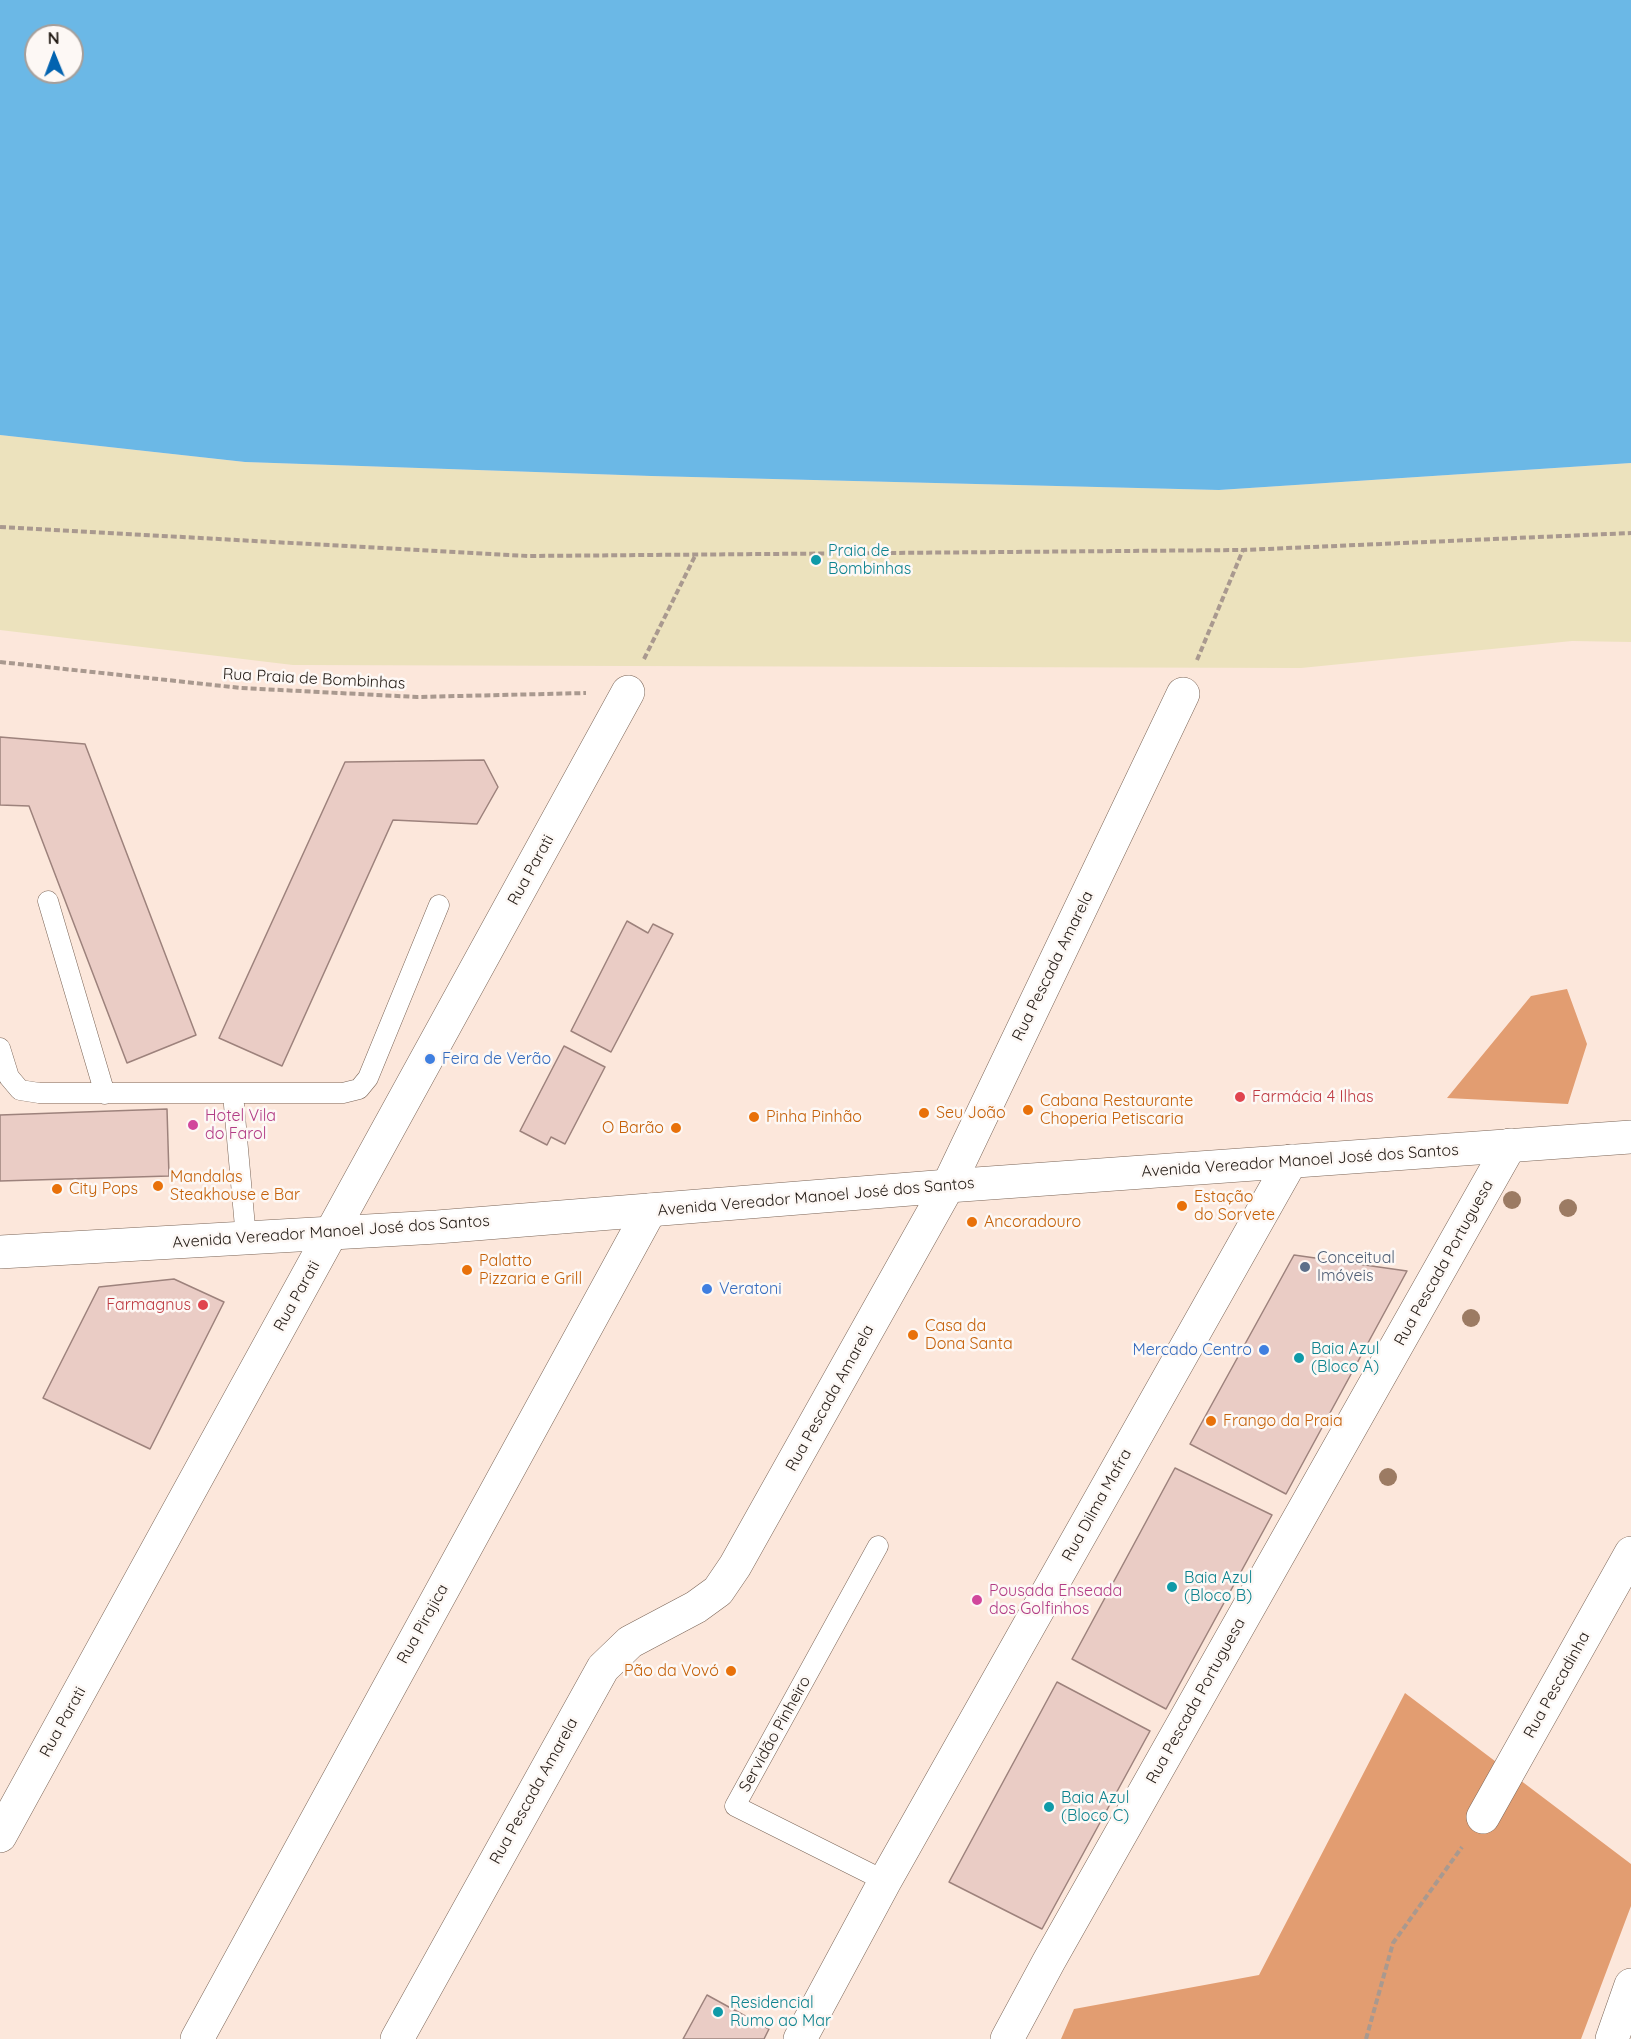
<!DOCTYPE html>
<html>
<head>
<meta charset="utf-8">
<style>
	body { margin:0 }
	#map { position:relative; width:1631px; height:2039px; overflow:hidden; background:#fce7db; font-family:Quicksand,sans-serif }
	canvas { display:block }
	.north { position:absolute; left:24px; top:24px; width:60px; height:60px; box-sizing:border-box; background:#fdf8f5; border:2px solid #a59e9a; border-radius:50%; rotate:359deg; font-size:16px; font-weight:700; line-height:24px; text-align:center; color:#201812 }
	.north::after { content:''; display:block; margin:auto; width:21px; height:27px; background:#0263b0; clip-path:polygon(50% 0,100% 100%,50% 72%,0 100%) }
</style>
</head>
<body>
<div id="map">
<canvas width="1631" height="2039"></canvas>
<div class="north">N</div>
</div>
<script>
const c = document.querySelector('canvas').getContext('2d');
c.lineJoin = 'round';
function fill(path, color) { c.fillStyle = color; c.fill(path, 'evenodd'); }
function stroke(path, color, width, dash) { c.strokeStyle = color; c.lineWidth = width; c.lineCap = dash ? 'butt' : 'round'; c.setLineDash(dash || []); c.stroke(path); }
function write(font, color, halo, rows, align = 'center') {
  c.font = font + ' Quicksand,sans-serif'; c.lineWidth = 5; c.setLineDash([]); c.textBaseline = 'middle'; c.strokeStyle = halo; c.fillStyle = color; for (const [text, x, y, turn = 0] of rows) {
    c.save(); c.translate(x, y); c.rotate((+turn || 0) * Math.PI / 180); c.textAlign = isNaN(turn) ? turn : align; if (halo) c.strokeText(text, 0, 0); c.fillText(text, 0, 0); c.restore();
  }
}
const forest = new Path2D(`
	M 1567,989 L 1587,1044 L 1568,1104 L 1447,1098 L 1531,996 Z
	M 1405,1693 L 1631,1864 L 1631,1906 L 1581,2039 L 1061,2039 L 1074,2009 L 1259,1975 Z`);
const sand = new Path2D(`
	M 0,435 L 245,462 L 651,476 L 1219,490 L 1631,463 L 1631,642 L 1572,641 L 1301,668 L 293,665 L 0,630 Z`);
const water = new Path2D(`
	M 0,0 L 1631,0 L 1631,463 L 1219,490 L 651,476 L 245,462 L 0,435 ZM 36,36 L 72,36 L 72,72 L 36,72 Z`);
const building = new Path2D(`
	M 0,737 L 85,744 L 196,1035 L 127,1063 L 29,806 L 0,805 Z
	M 484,760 L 498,787 L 477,824 L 393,820 L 282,1066 L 219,1038 L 345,762 Z
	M 627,921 L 648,933 L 653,924 L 673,934 L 611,1052 L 571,1031 Z
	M 564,1046 L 605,1067 L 565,1144 L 551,1137 L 547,1145 L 520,1131 Z
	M 167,1109 L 169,1176 L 0,1181 L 0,1115 Z
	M 1294,1255 L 1407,1271 L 1286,1494 L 1190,1444 Z
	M 174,1279 L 224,1302 L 150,1449 L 43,1398 L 99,1287 Z
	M 1175,1468 L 1272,1515 L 1166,1709 L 1072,1659 Z
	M 1057,1682 L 1150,1731 L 1042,1929 L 949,1882 Z
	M 707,1995 L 769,2029 L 764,2039 L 683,2039 Z`);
const path = new Path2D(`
	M 0,527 L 528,556 L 1243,550 L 1631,533
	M 644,659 L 695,556
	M 1197,660 L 1243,550
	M 0,662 L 241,688 L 417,697 L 586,693
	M 1366,2039 L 1393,1943 L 1462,1847`);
const service = new Path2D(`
	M 48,901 L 105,1094
	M 0,1048 L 9,1077 L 20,1090 L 39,1093 L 343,1093 L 359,1089 L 368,1078 L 439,905
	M 233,1094 L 246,1238
	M 878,1546 L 735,1806 L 885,1881`);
const minor = new Path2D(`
	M 1483,1817 L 1631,1553
	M 0,1836 L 628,692
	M 197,2039 L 650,1210
	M 397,2039 L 603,1668 L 630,1642 L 696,1607 L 718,1591 L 735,1566 L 948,1186 L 1183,694
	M 800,2039 L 885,1881 L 1291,1161
	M 1007,2039 L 1049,1961 L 1510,1145`);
const secondary = new Path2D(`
	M 0,1252 L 437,1227 L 948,1186 L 1631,1137
	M 1612,2039 L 1631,1985`);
const trees = [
	[1512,1200],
	[1568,1208],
	[1471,1318],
	[1388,1477]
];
const markers = [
	[816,560,6,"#0f9aa8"],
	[430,1059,6,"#3f7fe0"],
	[1240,1097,6,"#e0444e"],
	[1028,1110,6,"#e8710a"],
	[924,1113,6,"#e8710a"],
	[754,1117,6,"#e8710a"],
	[193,1125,6,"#d1479c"],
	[676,1128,6,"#e8710a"],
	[158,1186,6,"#e8710a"],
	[57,1189,6,"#e8710a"],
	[1182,1206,6,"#e8710a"],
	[972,1222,6,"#e8710a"],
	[1305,1267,6,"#5c6f8a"],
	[467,1270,6,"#e8710a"],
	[707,1289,6,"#3f7fe0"],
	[203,1305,6,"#e0444e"],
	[913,1335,6,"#e8710a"],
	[1264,1350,6,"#3f7fe0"],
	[1299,1358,6,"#0f9aa8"],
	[1211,1421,6,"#e8710a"],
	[1172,1587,6,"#0f9aa8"],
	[977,1600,6,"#d1479c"],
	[731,1671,6,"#e8710a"],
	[1049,1807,6,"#0f9aa8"],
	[718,2012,6,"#0f9aa8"]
];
const cultureNames = [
	["Praia de",828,551],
	["Bombinhas",828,569],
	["Baia Azul",1311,1349],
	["(Bloco A)",1311,1367],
	["Baia Azul",1184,1578],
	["(Bloco B)",1184,1596],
	["Baia Azul",1061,1798],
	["(Bloco C)",1061,1816],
	["Residencial",730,2003],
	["Rumo ao Mar",730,2021]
];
const streetNames = [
	["Rua Praia de Bombinhas",314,679,3],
	["Rua Parati",531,870,-61],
	["Rua Pescada Amarela",1053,966,-64],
	["Avenida Vereador Manoel José dos Santos",1300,1161,-4],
	["Avenida Vereador Manoel José dos Santos",816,1197,-5],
	["Avenida Vereador Manoel José dos Santos",331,1232,-4],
	["Rua Pescada Portuguesa",1444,1263,-61],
	["Rua Parati",297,1296,-61],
	["Rua Pescada Amarela",830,1398,-61],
	["Rua Dilma Mafra",1097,1505,-61],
	["Rua Pirajica",423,1624,-61],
	["Rua Pescadinha",1557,1685,-61],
	["Rua Pescada Portuguesa",1196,1701,-61],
	["Rua Parati",63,1722,-61],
	["Servidão Pinheiro",775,1734,-61],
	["Rua Pescada Amarela",534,1791,-61]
];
const shopNames = [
	["Feira de Verão",442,1059],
	["Veratoni",719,1289],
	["Mercado Centro",1252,1350,"right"]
];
const healthNames = [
	["Farmácia 4 Ilhas",1252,1097],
	["Farmagnus",191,1305,"right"]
];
const foodNames = [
	["Cabana Restaurante",1040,1101],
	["Choperia Petiscaria",1040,1119],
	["Seu João",936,1113],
	["Pinha Pinhão",766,1117],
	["O Barão",664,1128,"right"],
	["Mandalas",170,1177],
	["Steakhouse e Bar",170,1195],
	["City Pops",69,1189],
	["Estação",1194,1197],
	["do Sorvete",1194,1215],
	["Ancoradouro",984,1222],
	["Palatto",479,1261],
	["Pizzaria e Grill",479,1279],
	["Casa da",925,1326],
	["Dona Santa",925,1344],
	["Frango da Praia",1223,1421],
	["Pão da Vovó",719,1671,"right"]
];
const hotelNames = [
	["Hotel Vila",205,1116],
	["do Farol",205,1134],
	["Pousada Enseada",989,1591],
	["dos Golfinhos",989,1609]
];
const serviceNames = [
	["Conceitual",1317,1258],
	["Imóveis",1317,1276]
];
fill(forest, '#e29d71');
fill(sand, '#ece2bd');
fill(water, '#6bb8e6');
fill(building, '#eaccc5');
stroke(building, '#9d827c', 1.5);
stroke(service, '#7b6557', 21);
stroke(minor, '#7b6557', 34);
stroke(secondary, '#7b6557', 34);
stroke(path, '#a9998f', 4, [6, 3]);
stroke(service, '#fff', 20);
stroke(minor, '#fff', 33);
stroke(secondary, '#fff', 33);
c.fillStyle = '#9c7b63';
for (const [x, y] of trees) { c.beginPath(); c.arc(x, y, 9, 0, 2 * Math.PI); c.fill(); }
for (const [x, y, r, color] of markers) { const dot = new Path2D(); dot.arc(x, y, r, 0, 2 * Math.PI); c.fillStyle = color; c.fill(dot); stroke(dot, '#fdf8f5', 2); }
write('16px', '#0d838f', '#fdf8f5', cultureNames, 'left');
write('16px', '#201812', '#fdf8f5', streetNames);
write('16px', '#366cbe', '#fdf8f5', shopNames, 'left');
write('16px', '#be3a42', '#fdf8f5', healthNames, 'left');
write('16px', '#c56008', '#fdf8f5', foodNames, 'left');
write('16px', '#b23c85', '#fdf8f5', hotelNames, 'left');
write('16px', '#4e5e75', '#fdf8f5', serviceNames, 'left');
</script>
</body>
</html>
